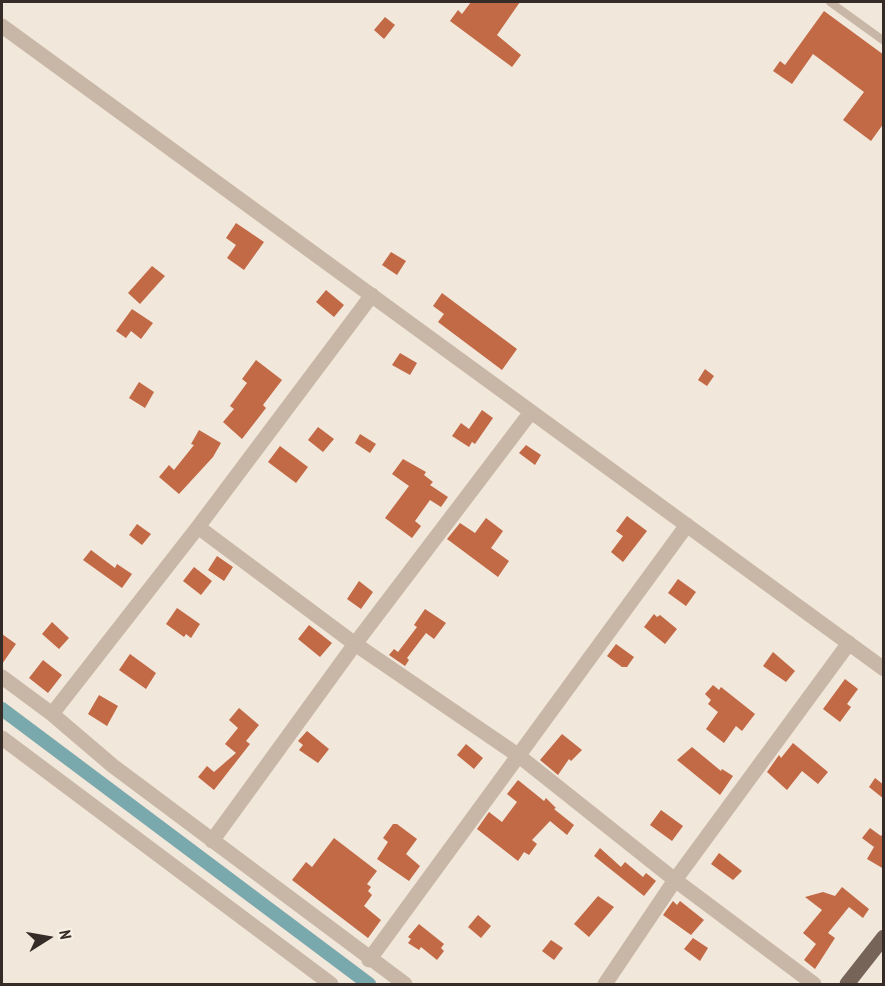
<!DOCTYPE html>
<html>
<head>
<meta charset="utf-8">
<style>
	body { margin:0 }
	#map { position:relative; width:885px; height:986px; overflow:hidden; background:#f1e7da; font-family:"PT Sans Narrow",sans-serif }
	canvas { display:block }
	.frame { position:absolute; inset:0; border:3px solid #352c27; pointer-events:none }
	.north { position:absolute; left:18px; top:908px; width:60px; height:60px; -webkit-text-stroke:4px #f9f1e6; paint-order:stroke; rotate:79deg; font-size:16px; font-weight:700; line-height:24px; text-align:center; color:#352c27 }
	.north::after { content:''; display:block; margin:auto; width:21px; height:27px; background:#352c27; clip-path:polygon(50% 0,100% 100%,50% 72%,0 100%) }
</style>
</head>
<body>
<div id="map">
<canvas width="885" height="986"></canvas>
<div class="frame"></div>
<div class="north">N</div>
</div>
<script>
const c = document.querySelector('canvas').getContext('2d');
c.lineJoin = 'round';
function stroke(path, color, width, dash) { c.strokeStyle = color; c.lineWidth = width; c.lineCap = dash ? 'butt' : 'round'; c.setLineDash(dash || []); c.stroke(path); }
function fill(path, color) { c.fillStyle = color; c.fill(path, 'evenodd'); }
const canal = new Path2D(`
	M 2,709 L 369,984`);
const building = new Path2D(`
	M 471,2 L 520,2 L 497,35 L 521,55 L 512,67 L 450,21 L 458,10 L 462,14 Z
	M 824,11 L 884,55 L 884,123 L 871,141 L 843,120 L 864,92 L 813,54 L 792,84 L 773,71 L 780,61 L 785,65 Z
	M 385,17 L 395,25 L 384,39 L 374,30 Z
	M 236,223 L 264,242 L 244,270 L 227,258 L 236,245 L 226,238 Z
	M 391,252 L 406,261 L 397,275 L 382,265 Z
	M 152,266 L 165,276 L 140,304 L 128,293 Z
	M 326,290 L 344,305 L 334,317 L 316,302 Z
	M 442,293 L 517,349 L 502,370 L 438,322 L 444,314 L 433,306 Z
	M 132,309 L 153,323 L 141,339 L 131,331 L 126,338 L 116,331 Z
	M 400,353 L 417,363 L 410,375 L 392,365 Z
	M 256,360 L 282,380 L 263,405 L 266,408 L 242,439 L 223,422 L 234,409 L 230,406 L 247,383 L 242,379 Z
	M 705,369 L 714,376 L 707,386 L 698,380 Z
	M 139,382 L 154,392 L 145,408 L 129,398 Z
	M 482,410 L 493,418 L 475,444 L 472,442 L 469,447 L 452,436 L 461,423 L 469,429 Z
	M 318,427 L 334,439 L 323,452 L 308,440 Z
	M 199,430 L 221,443 L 213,457 L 179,494 L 159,477 L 169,465 L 174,470 L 194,445 L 191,444 Z
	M 360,434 L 376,444 L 370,453 L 355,443 Z
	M 526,445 L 541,455 L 535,465 L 519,453 Z
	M 280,446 L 308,467 L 296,483 L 268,462 Z
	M 403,459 L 426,472 L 424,475 L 433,482 L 430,485 L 448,497 L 441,507 L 430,500 L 415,521 L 421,526 L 412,538 L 385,518 L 409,486 L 392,474 Z
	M 627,516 L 647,531 L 623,562 L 611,552 L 623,536 L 616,531 Z
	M 486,518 L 503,531 L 491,548 L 509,561 L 498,577 L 447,539 L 460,523 L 475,533 Z
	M 137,524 L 151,534 L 142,545 L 129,535 Z
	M 91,550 L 115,568 L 117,564 L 132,574 L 122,588 L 83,560 Z
	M 217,556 L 233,567 L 224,581 L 208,570 Z
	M 194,567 L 212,581 L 201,595 L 183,581 Z
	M 678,579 L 696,592 L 686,606 L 668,593 Z
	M 359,581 L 373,592 L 361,609 L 347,599 Z
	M 177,608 L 200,624 L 191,638 L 186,634 L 184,637 L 166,624 Z
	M 425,609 L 446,623 L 434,639 L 426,633 L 407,658 L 409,660 L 405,666 L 389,655 L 394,649 L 398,652 L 417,627 L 414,625 Z
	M 654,614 L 657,617 L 660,615 L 677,629 L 665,644 L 644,627 Z
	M 52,622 L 69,638 L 59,649 L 42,634 Z
	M 309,625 L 332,643 L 320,657 L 298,639 Z
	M 2,634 L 16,644 L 2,664 Z
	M 616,644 L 634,657 L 627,667 L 622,667 L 607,656 Z
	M 773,652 L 795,671 L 786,682 L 763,666 Z
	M 130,654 L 156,673 L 146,689 L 119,670 Z
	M 43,660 L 62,675 L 48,693 L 29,678 Z
	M 845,679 L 858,689 L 847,704 L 851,707 L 840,722 L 823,709 Z
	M 713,685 L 719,690 L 721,687 L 755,714 L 742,731 L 736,726 L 724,743 L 706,729 L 718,712 L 708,704 L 711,700 L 705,694 Z
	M 99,695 L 118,706 L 107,726 L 88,714 Z
	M 239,708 L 259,725 L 246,741 L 250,744 L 214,790 L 198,777 L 207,766 L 214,772 L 236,753 L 225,744 L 238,728 L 229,720 Z
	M 307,731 L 329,749 L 318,763 L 299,750 L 303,745 L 298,741 Z
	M 562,734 L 582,750 L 571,761 L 569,759 L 558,775 L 540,760 Z
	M 793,743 L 828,772 L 818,784 L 802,771 L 787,790 L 767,772 L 779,755 L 781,758 Z
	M 466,744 L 483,758 L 474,769 L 457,755 Z
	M 692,747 L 721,771 L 722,769 L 733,776 L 720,795 L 677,760 Z
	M 875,778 L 884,785 L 884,799 L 869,787 Z
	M 518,780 L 544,801 L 546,798 L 556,808 L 554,809 L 574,825 L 567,835 L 550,821 L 532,840 L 537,844 L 529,855 L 524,852 L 518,861 L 477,829 L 489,812 L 502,822 L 517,802 L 507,794 Z
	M 661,810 L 683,826 L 672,841 L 650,825 Z
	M 393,824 L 397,824 L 417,839 L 406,854 L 420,866 L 409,881 L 377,859 L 388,842 L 383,838 Z
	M 870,828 L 881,836 L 884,832 L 884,869 L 867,859 L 874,847 L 862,838 Z
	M 334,838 L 377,871 L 367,884 L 371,887 L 368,891 L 372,895 L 364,906 L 381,920 L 368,938 L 292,880 L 306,862 L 312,867 Z
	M 600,848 L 621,867 L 625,862 L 643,877 L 646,873 L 656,881 L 644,896 L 594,856 Z
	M 719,853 L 742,871 L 733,880 L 711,864 Z
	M 842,887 L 869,909 L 863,918 L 849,907 L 828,933 L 835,938 L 815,969 L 804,960 L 816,944 L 803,933 L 822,910 L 805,897 L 823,892 L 835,896 Z
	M 598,896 L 614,907 L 589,937 L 574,924 Z
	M 673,901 L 677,905 L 680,901 L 704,920 L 691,935 L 663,915 Z
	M 478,915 L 491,926 L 481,938 L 468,927 Z
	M 419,924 L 444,944 L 441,948 L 444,951 L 437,960 L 421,947 L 419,950 L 408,943 L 411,939 L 408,937 Z
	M 693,938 L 708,948 L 700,961 L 684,949 Z
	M 551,940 L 563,948 L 554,960 L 542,951 Z`);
const lane = new Path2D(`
	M 830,2 L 884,41`);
const street = new Path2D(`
	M 2,26 L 884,669
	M 198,527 L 355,644 L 519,756 L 675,880 L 814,984
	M 2,677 L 52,714 L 113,766 L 405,984
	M 52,714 L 198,527 L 372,295
	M 2,738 L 331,984
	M 212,841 L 355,644 L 531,412
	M 369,960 L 687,525
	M 605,984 L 675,880 L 849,643`);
const primary = new Path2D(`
	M 847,984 L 884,937`);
stroke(canal, '#7aa9ad', 14);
fill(building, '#c26946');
stroke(lane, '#c8b7a6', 8);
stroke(street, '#c8b7a6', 15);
stroke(primary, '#766458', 15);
</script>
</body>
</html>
